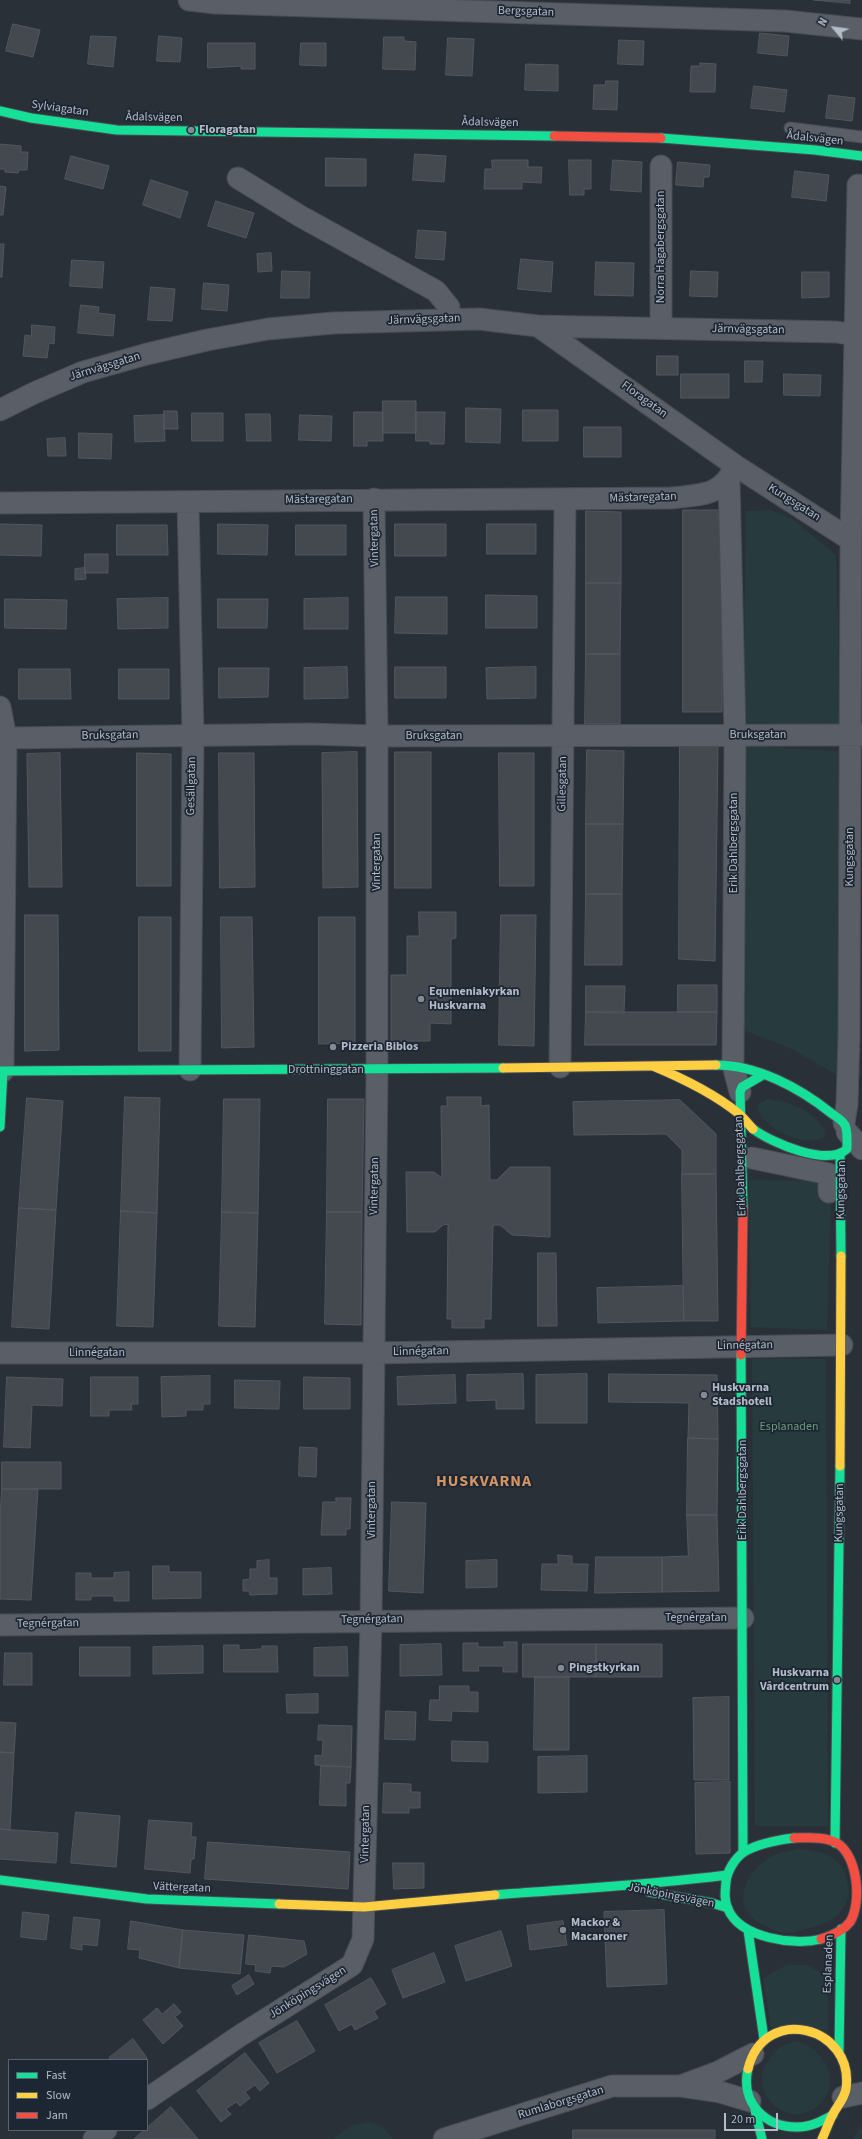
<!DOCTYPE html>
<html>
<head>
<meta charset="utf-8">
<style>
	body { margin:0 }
	#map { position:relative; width:862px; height:2139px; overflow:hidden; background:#2a3038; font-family:"Source Sans 3",sans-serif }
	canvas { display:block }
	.legend { position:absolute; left:8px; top:2059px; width:140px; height:72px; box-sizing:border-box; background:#1d2633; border:1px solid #59626f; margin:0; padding:5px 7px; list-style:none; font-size:12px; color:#b4bcc9 }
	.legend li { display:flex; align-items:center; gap:8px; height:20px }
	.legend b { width:20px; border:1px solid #59626f }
	.north { position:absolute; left:814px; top:8px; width:40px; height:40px; -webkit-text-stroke:3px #1d2633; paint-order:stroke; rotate:299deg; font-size:11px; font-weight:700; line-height:16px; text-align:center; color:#b4bcc9 }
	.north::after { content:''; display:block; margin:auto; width:14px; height:18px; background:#b4bcc9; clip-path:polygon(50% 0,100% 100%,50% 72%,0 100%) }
	.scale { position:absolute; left:724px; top:2113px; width:54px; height:18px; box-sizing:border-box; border:2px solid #b4bcc9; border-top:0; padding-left:5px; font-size:12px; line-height:14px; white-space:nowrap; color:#b4bcc9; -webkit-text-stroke:3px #1d2633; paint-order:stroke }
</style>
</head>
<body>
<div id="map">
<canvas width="862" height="2139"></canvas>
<ul class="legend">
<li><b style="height:5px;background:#16e098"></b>Fast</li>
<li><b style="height:5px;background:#ffcf43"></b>Slow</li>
<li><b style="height:5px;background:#f24e42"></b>Jam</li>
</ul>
<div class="north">N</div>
<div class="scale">20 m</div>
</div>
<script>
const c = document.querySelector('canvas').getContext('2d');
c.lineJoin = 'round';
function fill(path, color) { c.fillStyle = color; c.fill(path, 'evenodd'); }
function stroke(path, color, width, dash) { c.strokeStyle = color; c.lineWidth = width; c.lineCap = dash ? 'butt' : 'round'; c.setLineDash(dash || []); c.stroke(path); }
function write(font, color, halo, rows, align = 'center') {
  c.font = font + ' "Source Sans 3",sans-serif'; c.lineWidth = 3.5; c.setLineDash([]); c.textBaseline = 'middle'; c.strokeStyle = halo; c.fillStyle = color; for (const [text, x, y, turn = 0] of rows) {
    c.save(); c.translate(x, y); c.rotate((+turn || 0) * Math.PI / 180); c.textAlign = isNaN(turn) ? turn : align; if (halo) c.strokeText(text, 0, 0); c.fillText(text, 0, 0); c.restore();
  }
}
const green = new Path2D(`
	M 770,510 L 791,518 L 836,555 L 841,726 L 743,723 L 746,511 Z
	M 746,746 L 838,751 L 840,1077 L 792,1049 L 743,1030 Z
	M 768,1099 C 791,1102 813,1110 825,1131 L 824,1137 C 805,1149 766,1129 757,1110 L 759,1104 Z
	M 749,1180 L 825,1181 L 831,1197 L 827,1330 L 751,1327 Z
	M 752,1359 L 826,1359 L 828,1826 L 755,1826 Z
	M 798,1849 C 820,1850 843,1856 847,1880 C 848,1887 850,1891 848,1898 C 842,1915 830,1923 813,1927 C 805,1929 797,1932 789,1933 C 780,1934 771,1929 763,1925 C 728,1907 745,1872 772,1856 C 779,1852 790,1851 798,1849 Z
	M 787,1965 L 808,1965 L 822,1974 L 828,1975 L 828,2031 L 771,2027 L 763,1978 Z
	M 798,2041 C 821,2049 840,2074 825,2098 C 796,2139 741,2093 770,2058 C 778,2047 785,2043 798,2041 Z
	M 369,2122 C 378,2123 389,2130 392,2139 L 333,2139 L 353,2125 Z
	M 862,2125 L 862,2139 L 853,2139 Z`);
const building = new Path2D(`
	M 814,0 L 850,0 L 850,3 Z
	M 13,24 L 40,30 L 33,57 L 6,51 Z
	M 760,33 L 789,36 L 787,56 L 758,53 Z
	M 91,36 L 116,37 L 113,67 L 88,64 Z
	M 159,36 L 182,38 L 180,62 L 157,61 Z
	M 384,37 L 404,37 L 404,41 L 416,42 L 415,70 L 383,69 Z
	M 448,38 L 474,39 L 472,76 L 446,75 Z
	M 619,40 L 644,41 L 643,65 L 618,64 Z
	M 208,43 L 255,43 L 255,69 L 241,69 L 241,66 L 208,68 Z
	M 301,43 L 326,43 L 326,66 L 300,65 Z
	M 700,63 L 716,64 L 715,92 L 690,92 L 691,66 L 700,66 Z
	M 526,64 L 558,65 L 558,91 L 525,90 Z
	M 606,81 L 618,81 L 617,110 L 593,109 L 594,85 L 605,85 Z
	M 754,86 L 787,90 L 784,112 L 751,108 Z
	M 829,95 L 855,98 L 852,121 L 826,118 Z
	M 0,144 L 21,146 L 21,152 L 28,152 L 27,170 L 19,170 L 18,173 L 5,172 L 5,169 L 0,169 Z
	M 415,154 L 446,156 L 444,182 L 413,180 Z
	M 71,156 L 109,166 L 103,189 L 65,179 Z
	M 326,158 L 366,159 L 366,186 L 326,186 Z
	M 492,160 L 528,160 L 528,167 L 542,167 L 541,183 L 522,182 L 522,189 L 484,189 L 485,169 L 492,169 Z
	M 569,160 L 591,160 L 591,189 L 584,189 L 584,195 L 570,195 Z
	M 613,160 L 642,162 L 641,192 L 611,190 Z
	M 678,162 L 710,165 L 709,177 L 704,177 L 703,187 L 676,185 Z
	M 795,171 L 829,175 L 826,201 L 792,197 Z
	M 151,180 L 188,192 L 180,218 L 143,205 Z
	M 0,186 L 6,187 L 3,215 L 0,215 Z
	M 216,201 L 254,213 L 246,238 L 208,226 Z
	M 418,230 L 446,232 L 444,260 L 416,258 Z
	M 0,244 L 4,244 L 2,277 L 0,277 Z
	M 271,253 L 272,271 L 258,272 L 257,254 Z
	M 521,259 L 553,262 L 551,292 L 518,289 Z
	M 72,260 L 104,262 L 102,288 L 70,286 Z
	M 596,262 L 634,263 L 633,296 L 595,295 Z
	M 282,271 L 310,272 L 309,298 L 281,298 Z
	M 691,271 L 718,272 L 717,297 L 690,296 Z
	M 802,272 L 829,272 L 829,297 L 802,298 Z
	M 204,283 L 229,285 L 227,311 L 202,309 Z
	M 151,287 L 175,289 L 172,321 L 148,320 Z
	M 81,305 L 99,307 L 98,313 L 115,315 L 113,336 L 78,333 Z
	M 32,325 L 55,327 L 54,344 L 49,343 L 47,358 L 23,356 L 25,335 L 31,336 Z
	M 657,356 L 678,356 L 678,375 L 657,375 Z
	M 745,361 L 763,361 L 762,382 L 745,382 Z
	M 681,374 L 729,374 L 729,398 L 681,398 Z
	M 784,374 L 821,375 L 820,396 L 784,395 Z
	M 383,401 L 416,401 L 416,433 L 383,433 Z
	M 466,408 L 501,409 L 500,443 L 466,442 Z
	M 523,410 L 558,410 L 558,441 L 523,441 Z
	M 164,411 L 177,411 L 178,429 L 164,429 Z
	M 354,412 L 383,412 L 383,441 L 367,441 L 367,446 L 354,446 Z
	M 416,412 L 445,412 L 444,444 L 430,444 L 430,441 L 416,441 Z
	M 192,413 L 223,413 L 223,441 L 192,441 Z
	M 246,414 L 270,414 L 271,441 L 247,441 Z
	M 164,415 L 165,441 L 135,442 L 134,416 Z
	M 300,415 L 332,416 L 331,441 L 299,440 Z
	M 584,427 L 621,427 L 621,457 L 584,457 Z
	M 79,433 L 112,434 L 111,459 L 79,458 Z
	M 65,438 L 66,456 L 48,456 L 47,439 Z
	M 683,510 L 723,510 L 722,712 L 683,712 Z
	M 586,511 L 621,512 L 621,583 L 586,583 Z
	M 0,524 L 42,525 L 41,556 L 0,555 Z
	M 218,524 L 268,525 L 267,555 L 218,554 Z
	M 395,524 L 446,524 L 446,556 L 395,556 Z
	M 487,524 L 536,524 L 536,554 L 487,554 Z
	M 117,525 L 167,525 L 168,555 L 117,555 Z
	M 296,525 L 346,525 L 346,555 L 296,555 Z
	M 85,554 L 108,554 L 108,573 L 85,573 Z
	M 85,568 L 86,579 L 75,580 L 75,569 Z
	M 586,583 L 621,583 L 620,654 L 586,654 Z
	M 486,595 L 537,596 L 537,628 L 486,628 Z
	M 396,597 L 447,597 L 447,634 L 395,633 Z
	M 168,598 L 168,628 L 118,629 L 117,599 Z
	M 348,598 L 348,629 L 304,629 L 304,599 Z
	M 5,599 L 67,600 L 66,629 L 5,628 Z
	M 218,599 L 268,599 L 267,628 L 218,628 Z
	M 586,654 L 620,654 L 620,724 L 585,724 Z
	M 347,667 L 348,698 L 304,699 L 304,668 Z
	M 395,667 L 446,667 L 446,698 L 395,698 Z
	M 536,667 L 536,698 L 487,699 L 486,668 Z
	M 219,668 L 269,668 L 268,697 L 219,698 Z
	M 19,669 L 70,669 L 71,699 L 19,699 Z
	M 119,669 L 169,669 L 169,699 L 119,699 Z
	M 680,744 L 718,745 L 715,961 L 679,959 Z
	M 587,750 L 624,751 L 623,824 L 586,824 Z
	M 357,752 L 358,887 L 323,888 L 322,753 Z
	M 395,752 L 431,752 L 431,888 L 395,888 Z
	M 60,753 L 62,887 L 29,887 L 27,754 Z
	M 137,753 L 171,754 L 171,886 L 137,886 Z
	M 219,753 L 254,753 L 255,887 L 220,888 Z
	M 499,753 L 534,753 L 534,886 L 500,886 Z
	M 586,824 L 623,824 L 622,894 L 586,894 Z
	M 586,894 L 622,894 L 622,965 L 585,965 Z
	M 419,912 L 456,912 L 456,938 L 451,939 L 451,1024 L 430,1023 L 430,1041 L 391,1041 L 391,975 L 407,975 L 407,936 L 419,936 Z
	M 25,915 L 58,915 L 59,1050 L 25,1051 Z
	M 501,915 L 536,915 L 534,1046 L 499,1045 Z
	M 139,917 L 171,917 L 171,1051 L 139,1051 Z
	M 221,917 L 252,917 L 254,1047 L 222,1048 Z
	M 319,917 L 355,917 L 355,1043 L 319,1044 Z
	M 678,985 L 717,985 L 717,1012 L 678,1012 Z
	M 586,986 L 625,986 L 624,1013 L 586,1012 Z
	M 586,1012 L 717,1012 L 716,1045 L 585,1045 Z
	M 125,1097 L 160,1098 L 157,1213 L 121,1211 Z
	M 447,1097 L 481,1097 L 481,1106 L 489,1105 L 490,1180 L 497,1180 L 510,1167 L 550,1167 L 550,1237 L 512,1235 L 500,1225 L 493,1225 L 491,1319 L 484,1319 L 484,1328 L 452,1328 L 452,1319 L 447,1319 L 448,1224 L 443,1225 L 435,1232 L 407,1232 L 406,1172 L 434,1172 L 442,1178 L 441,1106 L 447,1106 Z
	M 27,1098 L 63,1101 L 56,1210 L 19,1208 Z
	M 224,1099 L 260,1099 L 258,1213 L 222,1212 Z
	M 328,1099 L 364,1099 L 362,1212 L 327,1212 Z
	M 680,1100 L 716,1134 L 716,1174 L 682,1174 L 682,1150 L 666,1134 L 574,1135 L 573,1102 Z
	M 682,1174 L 716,1174 L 718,1321 L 684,1321 Z
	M 19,1208 L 56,1210 L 49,1329 L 12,1327 Z
	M 121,1211 L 157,1213 L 153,1327 L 117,1326 Z
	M 222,1212 L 258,1213 L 255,1327 L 219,1326 Z
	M 327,1212 L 362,1212 L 361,1325 L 325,1324 Z
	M 538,1253 L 556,1253 L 557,1326 L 538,1326 Z
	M 683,1286 L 684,1321 L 598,1323 L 597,1288 Z
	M 523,1374 L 524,1409 L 496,1409 L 496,1400 L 467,1401 L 467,1375 Z
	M 587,1374 L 587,1423 L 536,1423 L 536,1375 Z
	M 609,1374 L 717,1375 L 718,1439 L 688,1438 L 689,1403 L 609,1402 Z
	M 455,1375 L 456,1403 L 398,1405 L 397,1377 Z
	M 210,1376 L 210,1404 L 203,1404 L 203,1410 L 186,1410 L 186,1416 L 162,1417 L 161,1377 Z
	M 7,1377 L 63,1379 L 62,1406 L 32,1405 L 30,1448 L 4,1447 Z
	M 91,1377 L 138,1377 L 138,1404 L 131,1404 L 132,1410 L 109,1410 L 109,1416 L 91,1416 Z
	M 304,1377 L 350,1378 L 350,1409 L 304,1409 Z
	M 235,1380 L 280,1381 L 279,1409 L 235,1408 Z
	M 688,1438 L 718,1439 L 717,1515 L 687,1515 Z
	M 300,1447 L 317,1448 L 316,1477 L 299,1476 Z
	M 2,1462 L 61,1462 L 61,1489 L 2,1489 Z
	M 2,1489 L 38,1489 L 31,1600 L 0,1599 L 0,1519 Z
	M 336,1498 L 351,1498 L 350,1529 L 346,1529 L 346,1535 L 321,1535 L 323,1502 L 336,1502 Z
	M 392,1502 L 426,1503 L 423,1593 L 389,1591 Z
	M 687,1515 L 717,1515 L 719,1591 L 662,1592 L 662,1557 L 688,1556 Z
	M 558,1555 L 572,1556 L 572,1564 L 588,1564 L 587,1591 L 541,1590 L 542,1564 L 558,1564 Z
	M 596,1557 L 662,1557 L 662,1592 L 595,1593 Z
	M 269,1560 L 269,1578 L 277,1578 L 277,1594 L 250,1595 L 249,1591 L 243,1591 L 243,1580 L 250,1579 L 250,1569 L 257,1569 L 257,1561 Z
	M 497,1560 L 497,1587 L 466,1588 L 466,1561 Z
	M 153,1566 L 169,1566 L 169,1572 L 201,1572 L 201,1598 L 153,1599 Z
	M 331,1568 L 332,1594 L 303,1595 L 303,1569 Z
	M 129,1572 L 129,1601 L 114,1601 L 114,1596 L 91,1596 L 91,1600 L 76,1600 L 76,1573 L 91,1573 L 91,1578 L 114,1578 L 114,1573 Z
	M 504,1642 L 517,1642 L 517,1672 L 503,1672 L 503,1666 L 478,1666 L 479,1671 L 463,1671 L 463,1643 L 478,1643 L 478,1647 L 504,1647 Z
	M 441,1644 L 442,1675 L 400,1676 L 400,1645 Z
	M 523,1644 L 596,1644 L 596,1677 L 523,1677 Z
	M 596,1644 L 662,1644 L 662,1677 L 596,1677 Z
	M 224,1645 L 239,1645 L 239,1650 L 262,1649 L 262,1646 L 277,1646 L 278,1672 L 224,1672 Z
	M 203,1646 L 203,1673 L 153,1674 L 153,1647 Z
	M 80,1647 L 130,1647 L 130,1676 L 80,1676 Z
	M 347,1647 L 348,1676 L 314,1676 L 314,1648 Z
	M 5,1653 L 32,1653 L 32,1685 L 4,1685 Z
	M 535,1677 L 569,1677 L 569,1750 L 534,1750 Z
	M 440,1686 L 469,1686 L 469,1692 L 478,1692 L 478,1712 L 452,1711 L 451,1721 L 429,1720 L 430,1700 L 439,1700 Z
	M 318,1694 L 318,1713 L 287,1713 L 286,1695 Z
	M 729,1697 L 729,1780 L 694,1780 L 693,1698 Z
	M 386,1711 L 416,1712 L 415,1740 L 385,1739 Z
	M 0,1722 L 16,1723 L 14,1753 L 0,1752 Z
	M 319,1725 L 352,1726 L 351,1767 L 315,1765 L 315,1755 L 322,1756 L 323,1740 L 318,1740 Z
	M 452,1741 L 488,1742 L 488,1762 L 452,1761 Z
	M 0,1752 L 14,1753 L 10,1830 L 0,1829 Z
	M 587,1756 L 587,1792 L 538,1793 L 538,1757 Z
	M 321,1766 L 351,1767 L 350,1783 L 346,1783 L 346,1806 L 320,1805 Z
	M 730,1782 L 730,1853 L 696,1854 L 695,1783 Z
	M 384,1783 L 411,1784 L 411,1792 L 420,1792 L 420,1808 L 409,1808 L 409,1813 L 383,1813 Z
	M 76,1812 L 120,1816 L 116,1867 L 71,1863 Z
	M 149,1820 L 192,1823 L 191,1837 L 196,1837 L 194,1859 L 191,1859 L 190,1873 L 145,1869 Z
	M 0,1829 L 58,1833 L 56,1863 L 0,1859 Z
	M 208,1842 L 350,1852 L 348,1889 L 205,1879 Z
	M 393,1863 L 424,1863 L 424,1888 L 394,1889 Z
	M 664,1910 L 667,1984 L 607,1987 L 604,1912 Z
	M 23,1912 L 49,1915 L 46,1940 L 21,1937 Z
	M 74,1917 L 100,1920 L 97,1946 L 82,1944 L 82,1950 L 71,1948 Z
	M 131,1921 L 183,1930 L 179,1968 L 139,1958 L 140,1950 L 128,1949 Z
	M 563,1921 L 567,1945 L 530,1950 L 527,1926 Z
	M 183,1930 L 244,1935 L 240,1974 L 179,1968 Z
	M 501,1931 L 512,1966 L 466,1981 L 455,1946 Z
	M 249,1935 L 304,1941 L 307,1954 L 284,1967 L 271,1966 L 270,1973 L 255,1971 L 256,1965 L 246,1964 Z
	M 434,1953 L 445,1982 L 403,1998 L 392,1970 Z
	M 249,1975 L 254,1984 L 237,1995 L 232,1986 Z
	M 371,1978 L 386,2004 L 374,2011 L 378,2018 L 355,2030 L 352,2024 L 339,2031 L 325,2005 Z
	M 174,2004 L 181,2012 L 175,2017 L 183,2026 L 163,2044 L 143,2020 L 157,2008 L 162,2014 Z
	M 297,2021 L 315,2051 L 277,2073 L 259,2043 Z
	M 133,2039 L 147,2058 L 145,2060 L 110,2060 L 109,2058 Z
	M 245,2053 L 269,2083 L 260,2091 L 255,2085 L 245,2092 L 250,2098 L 240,2106 L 236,2102 L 226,2109 L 231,2114 L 221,2122 L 197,2091 Z
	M 171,2107 L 198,2139 L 134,2139 L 144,2130 L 147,2130 L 147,2128 Z
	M 573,2130 L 715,2130 L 715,2139 L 573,2139 Z`);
const lane = new Path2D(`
	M 790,128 L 862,137`);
const street = new Path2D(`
	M 189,0 L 215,3 L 785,21 L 862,29
	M 238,178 L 300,216 L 436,291 L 449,307 L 448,320
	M 661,328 L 661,166
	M 0,410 L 34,393 L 83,372 L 147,354 L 207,340 L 268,329 L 333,323 L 479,319 L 538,326 L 836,332 L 862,336
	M 736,466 L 851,540 L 849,1037 L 847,1104 L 844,1123
	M 729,480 L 735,735 L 733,1065 L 740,1092
	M 188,502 L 193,735 L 190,1070
	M 0,503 L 672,498 C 703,494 720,497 736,466 L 538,326
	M 851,540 L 858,185
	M 0,707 L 6,738 L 3,1071
	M 6,738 L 310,734 L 377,736 L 862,735
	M 560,1067 L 565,500
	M 847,1132 L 862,1149
	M 752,1158 L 829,1174 L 829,1192
	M 0,1353 L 373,1353 L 842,1345
	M 0,1625 L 743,1618
	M 683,2085 L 718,2072 L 753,2054
	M 843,2097 L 862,2093
	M 147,2099 L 241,2035 L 352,1965 L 363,1939 L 371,1620 L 377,1070 L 377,736 L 374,499
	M 94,2139 L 106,2130
	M 444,2139 L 612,2086 L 680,2086 L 720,2092 L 750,2101`);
const fast = new Path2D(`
	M 0,111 L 31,118 L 117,130 L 554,136
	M 661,138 L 815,150 L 862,156
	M 716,1065 C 757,1065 800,1088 831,1113 C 835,1116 842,1120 845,1125 C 848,1132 847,1141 847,1149 C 827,1167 772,1143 753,1129
	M 0,1071 L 503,1068
	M 0,1127 L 3,1071
	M 840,1156 L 841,1256
	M 743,1208 L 740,1092 L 742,1087 L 761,1076
	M 741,1355 L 743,1852
	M 794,1838 C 777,1840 759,1843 744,1852 C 735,1858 727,1871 726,1882 C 725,1892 724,1900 728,1909 C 740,1938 794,1946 821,1939
	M 835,1843 L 840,1466
	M 0,1880 L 147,1899 L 279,1904
	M 649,1892 L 712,1903 L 728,1908
	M 495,1895 C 573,1889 650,1885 727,1875
	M 748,1930 L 764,2039
	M 839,2052 L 841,1929
	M 748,2069 C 740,2102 765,2128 798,2127 C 811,2127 822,2121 833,2115
	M 755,2110 L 762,2139`);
const slow = new Path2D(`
	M 653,1066 C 682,1078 713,1093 738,1113 C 744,1118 748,1124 753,1129
	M 503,1068 L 716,1065
	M 840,1466 L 841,1256
	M 279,1904 L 364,1907 L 495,1895
	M 748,2069 C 764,2003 855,2026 846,2089 C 844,2099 838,2105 833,2114 C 829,2121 826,2131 822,2139`);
const jam = new Path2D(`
	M 554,136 L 661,138
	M 741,1355 L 743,1208
	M 794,1838 C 808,1838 824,1836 837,1843 C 858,1856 862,1903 850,1922 C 843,1931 831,1936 821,1939`);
const markers = [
	[191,130,4,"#848b96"],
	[421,999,4,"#848b96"],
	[333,1047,4,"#848b96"],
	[704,1395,4,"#848b96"],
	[561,1668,4,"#848b96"],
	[837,1680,4,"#848b96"],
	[563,1930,4,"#848b96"]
];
const streetNames = [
	["Bergsgatan",526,12,2],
	["Sylviagatan",60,109,8],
	["Ådalsvägen",154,118,1],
	["Ådalsvägen",490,123,1],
	["Ådalsvägen",815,139,6],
	["Norra Hagabergsgatan",661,247,-90],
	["Järnvägsgatan",424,320,-2],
	["Järnvägsgatan",748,330,1],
	["Järnvägsgatan",105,367,-17],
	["Floragatan",644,400,36],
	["Mästaregatan",643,498,-2],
	["Mästaregatan",319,500,-1],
	["Kungsgatan",794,503,32],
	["Vintergatan",375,538,-91],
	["Bruksgatan",758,735],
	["Bruksgatan",110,736,-1],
	["Bruksgatan",434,736],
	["Gillesgatan",563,784,-89],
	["Gesällgatan",192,786,-89],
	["Erik Dahlbergsgatan",734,843,-90],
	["Kungsgatan",850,857,-90],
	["Vintergatan",377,862,-90],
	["Drottninggatan",326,1070],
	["Erik Dahlbergsgatan",741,1166,-92],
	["Vintergatan",375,1186,-89],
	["Kungsgatan",842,1190,-89],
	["Linnégatan",745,1346,-1],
	["Linnégatan",421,1352,-1],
	["Linnégatan",97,1353],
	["Erik Dahlbergsgatan",743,1490,-90],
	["Vintergatan",372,1510,-90],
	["Kungsgatan",840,1513,-89],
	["Tegnérgatan",696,1618],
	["Tegnérgatan",372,1620,-1],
	["Tegnérgatan",48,1624,-1],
	["Vintergatan",366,1834,-89],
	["Vättergatan",182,1888,2],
	["Jönköpingsvägen",671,1896,11],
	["Esplanaden",829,1964,-88],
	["Jönköpingsvägen",308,1993,-32],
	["Rumlaborgsgatan",561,2103,-17]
];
const poiNames = [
	["Floragatan",199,130],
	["Equmeniakyrkan",429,992],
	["Huskvarna",429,1006],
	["Pizzeria Biblos",341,1047],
	["Huskvarna",712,1388],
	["Stadshotell",712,1402],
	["Pingstkyrkan",569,1668],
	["Huskvarna",829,1673,"right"],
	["Vårdcentrum",829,1687,"right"],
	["Mackor &",571,1923],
	["Macaroner",571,1937]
];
const parkNames = [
	["Esplanaden",789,1427]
];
const districtNames = [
	["HUSKVARNA",484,1482]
];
fill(green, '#273a3e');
fill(building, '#444950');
stroke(building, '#52575f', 1);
stroke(lane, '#484c53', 13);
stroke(street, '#484c53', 23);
stroke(fast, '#484c53', 11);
stroke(slow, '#484c53', 11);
stroke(jam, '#484c53', 11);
stroke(lane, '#5a5e66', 11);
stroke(street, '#5a5e66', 21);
stroke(fast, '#16e098', 9);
stroke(slow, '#ffcf43', 9);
stroke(jam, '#f24e42', 9);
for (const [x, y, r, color] of markers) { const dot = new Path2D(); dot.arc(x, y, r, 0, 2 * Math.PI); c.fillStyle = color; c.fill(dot); stroke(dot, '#1d2633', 1.5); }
write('12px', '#b4bcc9', '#1d2633', streetNames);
write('bold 12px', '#b4bcc9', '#1d2633', poiNames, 'left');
write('12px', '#6b9a76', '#1d2633', parkNames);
c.letterSpacing = '1px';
write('bold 16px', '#d59563', '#1d2633', districtNames);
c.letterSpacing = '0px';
</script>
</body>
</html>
